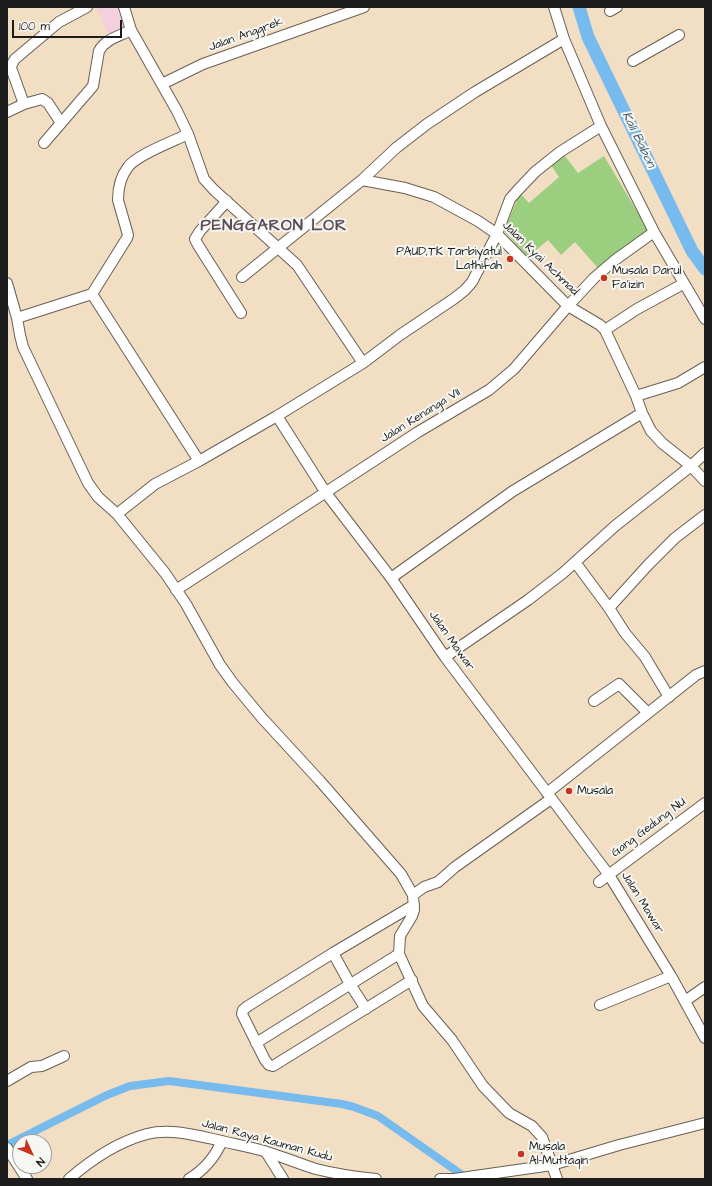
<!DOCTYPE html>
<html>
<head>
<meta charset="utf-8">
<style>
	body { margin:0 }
	#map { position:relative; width:712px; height:1186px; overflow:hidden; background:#f2dec2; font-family:"Architects Daughter",sans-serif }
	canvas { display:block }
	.frame { position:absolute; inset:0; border:8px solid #1c1c1c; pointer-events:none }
	.north { position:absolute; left:12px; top:1134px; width:40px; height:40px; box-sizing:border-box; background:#f6f6f2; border:1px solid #9f9f9c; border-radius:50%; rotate:134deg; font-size:11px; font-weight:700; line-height:16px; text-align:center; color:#1c1c1c }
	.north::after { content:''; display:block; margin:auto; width:14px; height:18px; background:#c8321e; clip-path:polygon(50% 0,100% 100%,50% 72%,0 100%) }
	.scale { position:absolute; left:12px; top:20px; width:110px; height:18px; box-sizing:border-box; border:2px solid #1c1c1c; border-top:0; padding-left:5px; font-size:12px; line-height:14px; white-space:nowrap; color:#1c1c1c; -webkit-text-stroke:3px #f6f6f2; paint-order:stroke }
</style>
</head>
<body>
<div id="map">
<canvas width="712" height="1186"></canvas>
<div class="frame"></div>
<div class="north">N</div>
<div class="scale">100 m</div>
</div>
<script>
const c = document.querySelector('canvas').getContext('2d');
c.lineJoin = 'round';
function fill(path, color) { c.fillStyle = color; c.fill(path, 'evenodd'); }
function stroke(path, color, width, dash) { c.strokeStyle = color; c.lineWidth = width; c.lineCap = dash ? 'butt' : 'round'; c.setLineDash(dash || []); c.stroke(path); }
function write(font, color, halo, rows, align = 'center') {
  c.font = font + ' "Architects Daughter",sans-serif'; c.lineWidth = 4; c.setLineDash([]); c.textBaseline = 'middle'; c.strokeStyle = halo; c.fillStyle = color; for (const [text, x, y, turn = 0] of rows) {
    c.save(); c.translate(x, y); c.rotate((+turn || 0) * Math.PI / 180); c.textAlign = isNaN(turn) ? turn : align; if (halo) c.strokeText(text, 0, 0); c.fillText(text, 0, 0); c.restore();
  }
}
const built = new Path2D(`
	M 96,7 L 122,7 L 130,29 L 110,38 Z`);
const green = new Path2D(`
	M 565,156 L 578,173 L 604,156 L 648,230 L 598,268 L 575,242 L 561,255 L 548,240 L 528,257 L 504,231 L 520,193 L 529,203 L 559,177 L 551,165 Z`);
const canal = new Path2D(`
	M 7,1145 L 107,1095 L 130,1086 L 169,1081 L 342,1104 L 354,1107 L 378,1116 L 468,1179`);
const river = new Path2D(`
	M 579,7 L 588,37 L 692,251 L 705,269`);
const minor = new Path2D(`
	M 124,7 L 131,30 L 177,111 L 188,134 L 204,179 L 214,190 L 297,265 L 363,363
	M 554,7 L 564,39 L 601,126 L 654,232 L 705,319
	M 610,11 L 617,7
	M 633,61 L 679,35
	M 162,84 L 203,64 L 364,7
	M 24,104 L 11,68 L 12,64 L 15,59 L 59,22 L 87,7
	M 7,112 L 24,104 L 42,99 L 48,103 L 61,123
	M 44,143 L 93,86 L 99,51 C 105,39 120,36 131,30
	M 362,180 L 405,188 L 434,197 L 478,221 L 497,234 L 568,306 L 600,325 L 605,330 L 636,396 L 642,413 L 651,431 L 662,443 L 691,466 L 705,481
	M 227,201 L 200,231 L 195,239 L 198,245 L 241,313
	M 242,277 L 362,180 L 396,148 L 427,124 L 475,92 L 564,39
	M 7,283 L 17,318 L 20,335 L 23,347 L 88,483 L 98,497 L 117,514 L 165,573 L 186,604 L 220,665 L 233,683 L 262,718 L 320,781 L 401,874 L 413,895 L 414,910 L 412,916 L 400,936 L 399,954 L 423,1006 L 452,1040 L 483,1086 L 509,1113 L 532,1126 L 542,1137 L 557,1179
	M 92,294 L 127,238 L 128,235 L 118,200 C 118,188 121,176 128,167 C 136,155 174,141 188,134
	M 17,318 L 92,294 L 199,461
	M 605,330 L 637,309 L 683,284
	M 636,396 L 678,383 L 705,367
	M 277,416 L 326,493 L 391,578 L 445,657 L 609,875 L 671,976 L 705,1038
	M 117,514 L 155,484 L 199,461 L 277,416 L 363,363 L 400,335 L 455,298 L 465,290 L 472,282 L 497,234 L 510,199 L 517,191 L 535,172 L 560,152 L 601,126
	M 575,562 L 609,608
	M 391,578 L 513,491 L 642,413
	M 176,590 L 418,432 L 489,390 L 514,369 L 568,306 L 594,278 L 615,260 L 654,232
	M 445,657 L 528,600 L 563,573 L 615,526 L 691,466 L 705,453
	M 669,697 L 645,657 L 625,633 L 609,608 L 648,565 L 675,538 L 705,515
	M 594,701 L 619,684 L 648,713
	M 547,793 L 696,675 L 705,671
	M 599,882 L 705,803
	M 413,895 L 424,887 L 438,882 L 455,867 L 551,799
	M 333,953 L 350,984 L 366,1009
	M 412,980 L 273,1066 L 269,1065 L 265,1060 L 242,1014 L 243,1010 L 248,1006 L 333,953 L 414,905
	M 685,1001 L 705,987
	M 600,1005 L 671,976
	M 256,1043 L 399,954
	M 7,1081 L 31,1067 L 42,1066 L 64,1056
	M 7,1148 L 27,1179
	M 266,1152 L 283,1179
	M 69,1179 C 92,1159 117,1142 147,1134 C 169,1128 195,1135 217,1140 C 233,1144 251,1147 267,1152 C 283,1157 300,1164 316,1169 C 336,1174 356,1177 376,1179
	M 189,1179 C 204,1170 215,1157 222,1141
	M 440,1179 L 454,1179 L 552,1165 L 619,1145 L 705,1123`);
const markers = [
	[510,259,4,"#c8321e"],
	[604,278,4,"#c8321e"],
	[569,791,4,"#c8321e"],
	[521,1154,4,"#c8321e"]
];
const streetNames = [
	["Jalan Anggrek",246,35,-20],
	["Jalan Kyai Achmad",540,259,44],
	["Jalan Kenanga VII",421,416,-32],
	["Jalan Mawar",451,641,55],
	["Gang Gedung NU",649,828,-37],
	["Jalan Mawar",642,903,58],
	["Jalan Raya Kauman Kudu",267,1141,15]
];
const poiNames = [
	["PAUD,TK Tarbiyatul",502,252,"right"],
	["Lathifah",502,266,"right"],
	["Musala Darul",612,271],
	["Fa'izin",612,285],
	["Musala",577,791],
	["Musala",529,1147],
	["Al-Muttaqin",529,1161]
];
const waterNames = [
	["Kali Babon",638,140,64]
];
const districtNames = [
	["PENGGARON LOR",274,227]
];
fill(built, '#f4cfdd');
fill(green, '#9bcf7f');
stroke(canal, '#77baed', 8);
stroke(river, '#77baed', 13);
stroke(minor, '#676056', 12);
stroke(minor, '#fff', 10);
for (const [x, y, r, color] of markers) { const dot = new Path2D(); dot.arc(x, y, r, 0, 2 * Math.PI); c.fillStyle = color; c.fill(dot); stroke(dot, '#f6f6f2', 1.5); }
write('12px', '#1c1c1c', '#f6f6f2', streetNames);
write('12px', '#1c1c1c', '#f6f6f2', poiNames, 'left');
write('italic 13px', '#405b70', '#f6f6f2', waterNames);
c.letterSpacing = '1px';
write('bold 16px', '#5b4d57', '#f6f6f2', districtNames);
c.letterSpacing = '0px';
</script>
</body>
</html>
